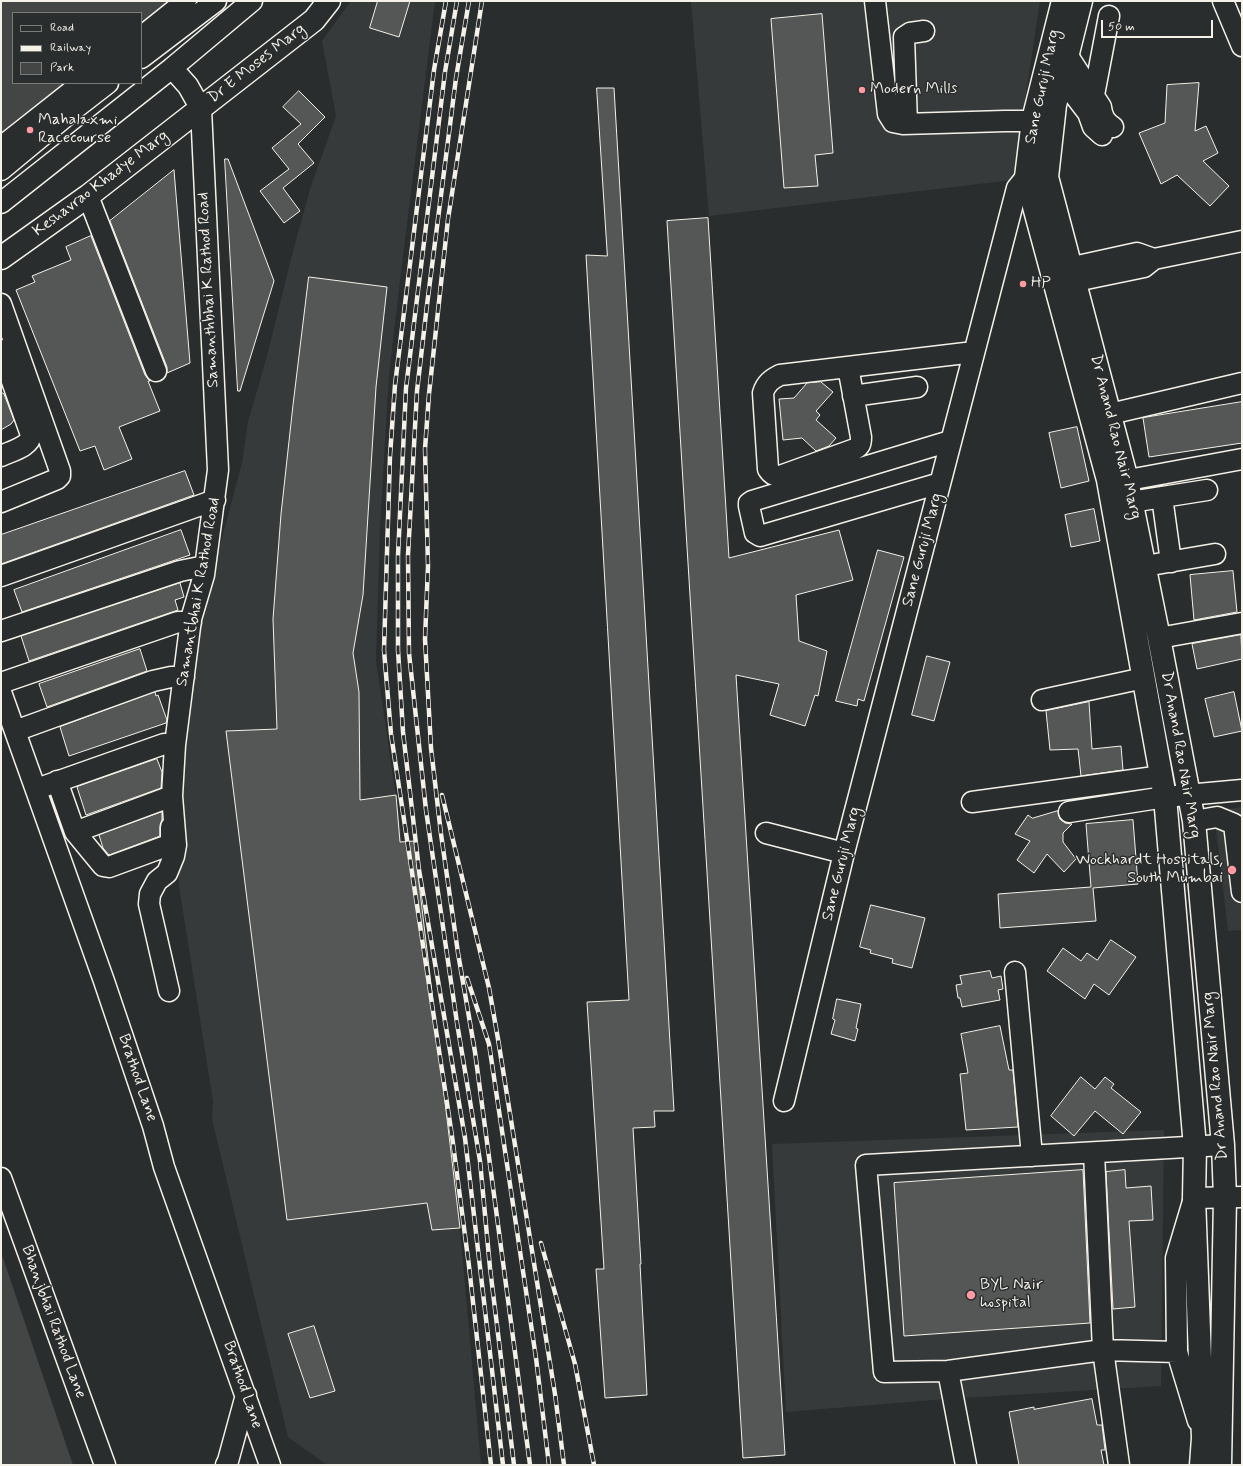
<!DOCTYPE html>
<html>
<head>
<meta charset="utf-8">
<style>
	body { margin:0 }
	#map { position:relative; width:1243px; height:1466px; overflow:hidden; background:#2a2d2e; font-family:Mynerve,sans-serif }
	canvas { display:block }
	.frame { position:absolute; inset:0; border:2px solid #f4f1e8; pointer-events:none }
	.legend { position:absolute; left:12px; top:12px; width:130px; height:72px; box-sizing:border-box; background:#2a2d2e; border:1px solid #7b7b78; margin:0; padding:5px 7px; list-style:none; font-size:12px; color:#f4f1e8 }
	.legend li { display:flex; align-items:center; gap:8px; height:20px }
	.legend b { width:20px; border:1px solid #7b7b78 }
	.scale { position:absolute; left:1101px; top:20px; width:112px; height:18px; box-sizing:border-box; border:2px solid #f4f1e8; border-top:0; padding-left:5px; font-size:12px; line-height:14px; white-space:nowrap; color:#f4f1e8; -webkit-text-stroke:3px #2a2d2e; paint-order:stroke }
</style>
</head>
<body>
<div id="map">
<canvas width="1243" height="1466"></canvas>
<div class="frame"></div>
<ul class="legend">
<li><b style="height:5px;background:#2a2d2e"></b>Road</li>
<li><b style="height:5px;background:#f4f1e8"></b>Railway</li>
<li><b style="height:11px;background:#444645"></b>Park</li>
</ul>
<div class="scale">50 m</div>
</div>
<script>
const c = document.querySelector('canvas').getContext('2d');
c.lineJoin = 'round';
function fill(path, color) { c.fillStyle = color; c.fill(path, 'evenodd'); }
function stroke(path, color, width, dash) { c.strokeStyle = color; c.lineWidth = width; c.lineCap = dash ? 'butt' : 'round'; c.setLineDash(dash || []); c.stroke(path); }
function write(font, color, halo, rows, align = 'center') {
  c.font = font + ' Mynerve,sans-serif'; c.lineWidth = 3; c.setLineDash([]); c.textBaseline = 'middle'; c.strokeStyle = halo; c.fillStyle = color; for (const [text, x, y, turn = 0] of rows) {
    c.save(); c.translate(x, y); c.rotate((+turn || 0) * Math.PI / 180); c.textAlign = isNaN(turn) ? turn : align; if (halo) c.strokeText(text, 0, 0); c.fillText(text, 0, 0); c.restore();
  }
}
const built = new Path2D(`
	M 351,1 L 435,1 L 401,272 L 389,375 L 380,527 L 376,661 L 461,1240 L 481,1465 L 327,1465 L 288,1437 L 212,1119 L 213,1101 L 179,886 L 177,803 L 197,621 L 210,583 L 242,463 L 248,422 L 267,356 L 292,255 L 310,189 L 336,116 L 322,41 Z
	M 691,1 L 1040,1 L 1013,180 L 709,216 Z
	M 1242,807 L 1242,930 L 1228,931 L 1214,811 Z
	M 1164,1130 L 1161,1386 L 945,1399 L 786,1412 L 772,1144 Z`);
const green = new Path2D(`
	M 1,1 L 215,1 L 141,63 L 141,13 L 13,13 L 13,83 L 116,83 L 1,177 Z
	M 1,1252 L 73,1465 L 1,1465 Z`);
const building = new Path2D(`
	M 378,1 L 410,1 L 399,37 L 370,28 Z
	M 822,14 L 833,153 L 815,155 L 818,186 L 784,188 L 771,19 Z
	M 1199,83 L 1195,131 L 1206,126 L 1218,153 L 1203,161 L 1229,186 L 1210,206 L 1177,175 L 1161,184 L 1139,133 L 1165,123 L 1167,85 Z
	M 597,88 L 614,88 L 674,1111 L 654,1111 L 655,1127 L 633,1128 L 641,1264 L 640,1264 L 647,1395 L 605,1398 L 596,1269 L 604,1269 L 587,1002 L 629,1000 L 586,255 L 607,256 Z
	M 299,91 L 325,117 L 298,144 L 314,163 L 283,188 L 300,211 L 284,223 L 260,191 L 289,169 L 272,148 L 301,124 L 283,107 Z
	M 225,159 L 228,159 L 274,281 L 240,391 L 238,391 Z
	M 174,170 L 190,363 L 167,373 L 167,367 L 110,221 Z
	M 708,218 L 729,558 L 839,530 L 853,580 L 796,595 L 799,641 L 827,651 L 818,696 L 815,695 L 805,726 L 770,715 L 779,684 L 736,675 L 785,1455 L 743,1458 L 667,221 Z
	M 91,236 L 145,375 L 150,381 L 148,381 L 160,411 L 119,427 L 132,459 L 104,470 L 95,446 L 80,451 L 16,290 L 35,282 L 32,276 L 71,260 L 66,247 Z
	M 309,277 L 387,287 L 376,387 L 363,595 L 353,653 L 359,692 L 360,800 L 396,795 L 400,842 L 414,841 L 460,1228 L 432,1230 L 427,1203 L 287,1220 L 226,731 L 277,729 L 273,619 L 281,514 L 293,405 Z
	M 821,382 L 833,392 L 816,411 L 820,415 L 816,420 L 836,438 L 829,446 L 816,451 L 802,438 L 783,440 L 779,399 L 794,398 L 807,383 Z
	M 1,392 L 4,394 L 14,420 L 11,424 L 1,430 Z
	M 1242,402 L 1242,443 L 1149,457 L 1143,418 Z
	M 1077,427 L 1089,481 L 1061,488 L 1049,433 Z
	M 185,471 L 194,495 L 1,564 L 1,535 Z
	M 1094,509 L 1100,541 L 1071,547 L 1065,515 Z
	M 181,530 L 190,555 L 22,612 L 14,590 Z
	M 878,550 L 904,557 L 864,701 L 858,699 L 857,706 L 836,701 Z
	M 1233,571 L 1237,612 L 1194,620 L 1190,575 Z
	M 180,583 L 184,597 L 175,600 L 178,610 L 29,661 L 21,636 Z
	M 1241,635 L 1242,659 L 1197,669 L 1192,644 Z
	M 140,649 L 147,671 L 47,707 L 39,684 Z
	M 927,656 L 950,662 L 934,721 L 912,715 Z
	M 155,692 L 156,696 L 158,695 L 167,720 L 166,723 L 69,756 L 60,727 Z
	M 1234,692 L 1242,731 L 1214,737 L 1205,699 Z
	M 1089,702 L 1092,749 L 1121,746 L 1123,770 L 1081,776 L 1078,749 L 1050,750 L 1046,711 Z
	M 157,759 L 162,772 L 161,788 L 86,815 L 77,787 Z
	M 1058,811 L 1060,819 L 1065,823 L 1072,824 L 1063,833 L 1063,842 L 1076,859 L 1064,872 L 1047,854 L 1034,873 L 1017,860 L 1030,841 L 1015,834 L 1028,815 L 1032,818 Z
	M 162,812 L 162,820 L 160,827 L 160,836 L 109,855 L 103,848 L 99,835 Z
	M 1133,820 L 1138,884 L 1093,888 L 1096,921 L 1000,928 L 998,894 L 1091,887 L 1086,824 Z
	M 871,905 L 925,918 L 912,968 L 892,963 L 893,959 L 870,953 L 871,950 L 860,947 Z
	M 1111,940 L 1136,957 L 1109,995 L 1094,984 L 1085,999 L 1047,971 L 1063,948 L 1081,961 L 1087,953 L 1097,960 Z
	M 990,971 L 992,978 L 1001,976 L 1003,989 L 998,990 L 1000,1000 L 962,1007 L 960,998 L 958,998 L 956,985 L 962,984 L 960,976 Z
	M 837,999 L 861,1004 L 856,1028 L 858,1029 L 855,1041 L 831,1034 L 835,1020 L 833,1019 Z
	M 1000,1026 L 1009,1070 L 1013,1070 L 1018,1127 L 966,1130 L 960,1074 L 968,1073 L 961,1034 Z
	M 1081,1077 L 1095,1089 L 1105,1077 L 1114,1084 L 1111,1088 L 1141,1112 L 1123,1134 L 1095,1111 L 1074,1136 L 1051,1116 Z
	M 1083,1170 L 1090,1323 L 904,1336 L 894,1183 Z
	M 1125,1170 L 1126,1188 L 1151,1186 L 1153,1220 L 1129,1221 L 1135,1307 L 1113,1309 L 1106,1172 Z
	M 314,1326 L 335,1391 L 310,1398 L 288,1334 Z
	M 1092,1399 L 1097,1425 L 1102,1425 L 1105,1450 L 1101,1450 L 1104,1465 L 1019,1465 L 1009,1412 L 1034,1407 L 1034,1409 Z`);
const minor = new Path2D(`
	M 875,1 L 888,114 L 893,122 L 903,124 L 1005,121 L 1050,121
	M 1223,1 L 1242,46
	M 141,37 L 186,1
	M 1068,56 L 1101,107 C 1102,116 1105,122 1113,127
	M 141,58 L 216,1
	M 1062,79 L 1088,113 L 1093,127 L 1102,135
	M 1094,95 L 1109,16
	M 907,124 L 904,37 L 910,33 L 924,31
	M 1,147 L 82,83
	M 1,170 L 77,107 L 108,83
	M 88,196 L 156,371
	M 1,203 L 172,68 L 252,1
	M 1055,271 L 1137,253 L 1154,259
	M 1076,281 L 1144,267 L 1154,259 L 1242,241
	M 1,304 L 60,471 L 60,476 L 57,479 L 1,502
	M 1,350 L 31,435 C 30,447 11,451 1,456
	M 848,367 L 861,437 C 861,444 860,446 855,449 L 780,476 C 774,476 771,474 768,469 L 763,393 C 766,383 772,379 780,375 L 974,352
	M 853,396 L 917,387
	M 1110,414 L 1242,383
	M 940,483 L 760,536 L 755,533 L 749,506 L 749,503 L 752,501 L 950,441
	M 1112,483 L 1242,459
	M 1162,497 L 1171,562
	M 1131,502 L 1207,490
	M 1145,566 L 1215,554
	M 1,576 L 215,500
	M 1,631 L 180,571 L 205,566
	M 1159,638 L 1242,623
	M 1,683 L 178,622 L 191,622
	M 1,692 L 104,981 L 153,1126 L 164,1167 L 270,1465
	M 1042,700 L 1144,678
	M 15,731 L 153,681 L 171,677 L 184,677
	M 57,781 L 75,832 L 103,866 L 109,867 L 169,845 L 171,841 L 171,827
	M 45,786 L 164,744 L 175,745
	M 972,802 L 1162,776
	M 1069,812 L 1165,797 L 1242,790
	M 1194,821 L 1217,817 L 1234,824 L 1242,892
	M 75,832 L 172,796
	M 766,833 L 844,853
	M 1015,972 L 1032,1156
	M 169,991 L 149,904 L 150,894 L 157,881 L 167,873 L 174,856 L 176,845 L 172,796 L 175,745 L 191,619 L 204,575 L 218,470 L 201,109 L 188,86 L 172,68
	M 784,1101 L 844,853 L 1017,188 L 1026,177 L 1039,177
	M 1094,1153 L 1103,1350 L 948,1371 L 884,1372 L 866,1165 L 1223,1145
	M 1,1178 L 105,1465
	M 948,1371 L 966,1465
	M 1198,1421 L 1177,1352 L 1176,1258 L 1194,1198 L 1242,1197
	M 226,1465 L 228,1461 L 246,1395
	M 1119,1465 L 1103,1350 L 1177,1352`);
const major = new Path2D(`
	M 1063,1 L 1033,120 L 1026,177 L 1108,480 L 1165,797 L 1195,1147 L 1194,1198 L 1203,1438 L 1201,1465
	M 1081,1 L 1055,105 L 1047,177 L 1127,480 L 1159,638 L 1194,821 L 1223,1145 L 1225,1198 L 1220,1465
	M 1,258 L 88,196 L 314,20 L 329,1`);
const rail = new Path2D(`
	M 446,1 L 434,70 L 395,385 L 390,456 L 384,650 L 391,734 L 452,1136 L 469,1266 L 491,1465
	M 457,1 L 445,72 L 406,388 L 398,556 L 398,650 L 403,732 L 419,870 L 465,1138 L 503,1465
	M 469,1 L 456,78 L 427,305 L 417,391 L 408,555 L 409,653 L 426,810 L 457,1023 L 480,1161 L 490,1268 L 514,1465
	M 482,1 L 448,219 L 429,394 L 425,449 L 428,566 L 425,639 L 431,748 L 441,834 L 458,953 L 475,1052 L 530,1465
	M 442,795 L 489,988 L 498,1039 L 555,1394 L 564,1465
	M 467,978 L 489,1044 L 536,1358 L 549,1465
	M 541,1243 L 575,1364 L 594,1465`);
const markers = [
	[862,90,4,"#ff9aa2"],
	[30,130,4,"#ff9aa2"],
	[1023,284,4,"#ff9aa2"],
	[1232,870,5,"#ff9aa2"],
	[971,1295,5,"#ff9aa2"]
];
const streetNames = [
	["Dr E Moses Marg",257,64,-38],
	["Sane Guruji Marg",1043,87,-78],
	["Keshavrao Khadye Marg",101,184,-37],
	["Samanthbhai K Rathod Road",209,290,-93],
	["Dr Anand Rao Nair Marg",1115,437,76],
	["Sane Guruji Marg",923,550,-75],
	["Samantbhai K Rathod Road",199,592,-80],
	["Dr Anand Rao Nair Marg",1180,755,80],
	["Sane Guruji Marg",842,864,-76],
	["Dr Anand Rao Nair Marg",1216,1076,-95],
	["Brathod Lane",137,1078,71],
	["Bhanjbhai Rathod Lane",53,1322,70],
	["Brathod Lane",242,1385,71]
];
const poiNames = [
	["Modern Mills",870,90],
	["Mahalaxmi",38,121],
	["Racecourse",38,139],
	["HP",1031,284],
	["Wockhardt Hospitals,",1223,861,"right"],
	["South Mumbai",1223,879,"right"],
	["BYL Nair",980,1286],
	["hospital",980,1304]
];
fill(built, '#373a3a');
fill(green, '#444645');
fill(building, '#555756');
stroke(building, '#f4f1e8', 1);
stroke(minor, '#f4f1e8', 23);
stroke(major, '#f4f1e8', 25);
stroke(minor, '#2a2d2e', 20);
stroke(major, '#2a2d2e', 22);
stroke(rail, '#f4f1e8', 4.5);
stroke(rail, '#2a2d2e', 3, [9]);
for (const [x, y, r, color] of markers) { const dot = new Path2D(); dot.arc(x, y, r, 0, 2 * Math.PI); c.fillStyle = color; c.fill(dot); stroke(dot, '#2a2d2e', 1.5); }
write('16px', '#f4f1e8', '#2a2d2e', streetNames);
write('16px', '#f4f1e8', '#2a2d2e', poiNames, 'left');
</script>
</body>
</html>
